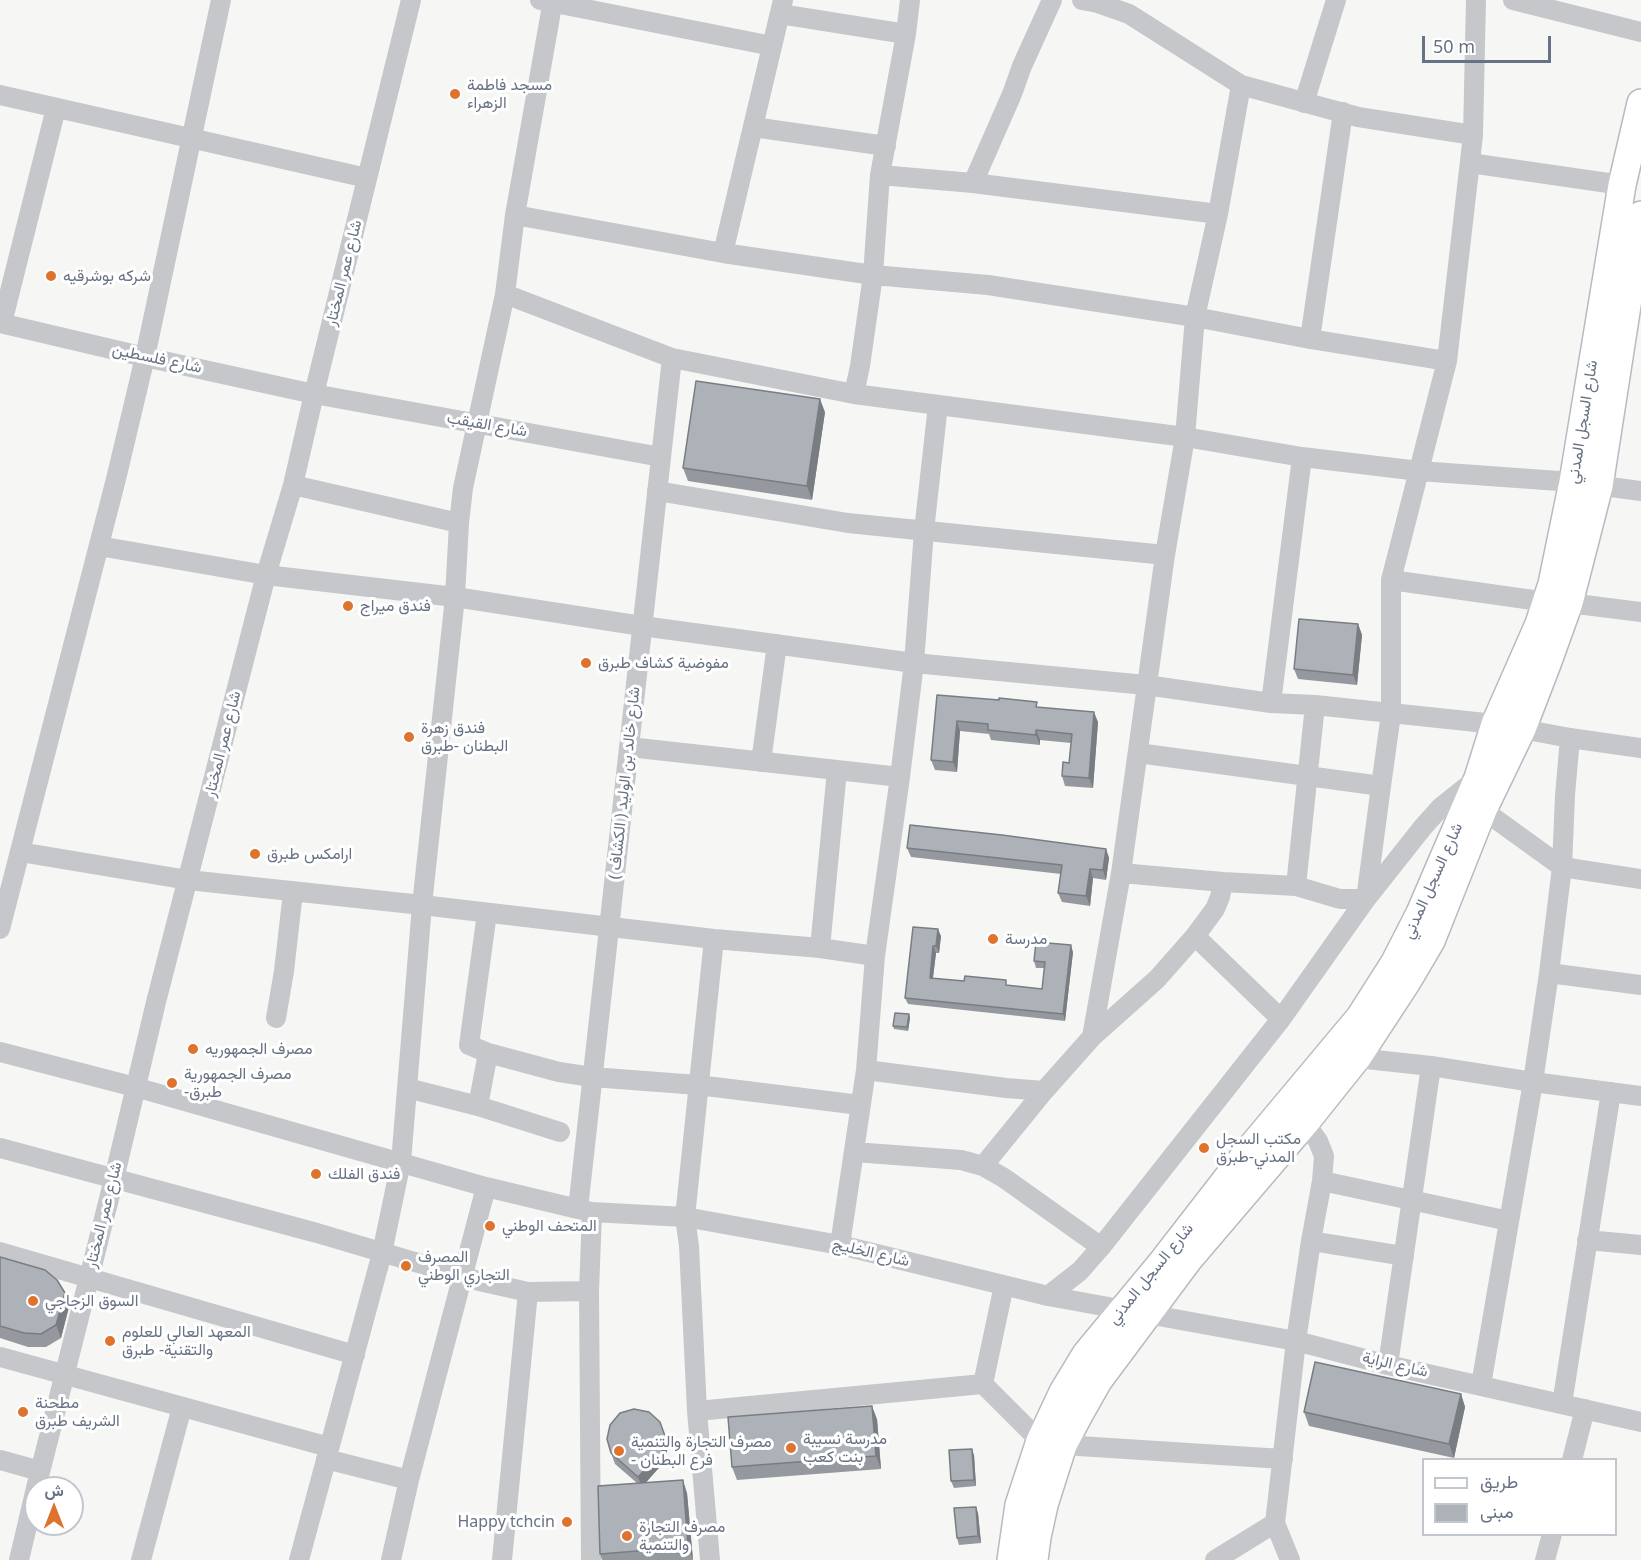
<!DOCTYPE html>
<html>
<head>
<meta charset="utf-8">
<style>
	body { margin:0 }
	#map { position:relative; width:1641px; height:1560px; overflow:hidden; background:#f6f7f4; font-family:"Noto Sans",Vazirmatn,sans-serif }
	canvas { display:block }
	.legend { position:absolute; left:1422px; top:1458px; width:195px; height:78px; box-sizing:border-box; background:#fff; border:2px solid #c2c7ce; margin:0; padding:8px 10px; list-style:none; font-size:18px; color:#677284 }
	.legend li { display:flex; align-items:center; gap:12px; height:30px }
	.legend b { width:30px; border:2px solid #c2c7ce }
	.north { position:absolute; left:24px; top:1476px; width:60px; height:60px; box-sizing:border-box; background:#fff; border:2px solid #c2c7ce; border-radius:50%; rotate:0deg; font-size:16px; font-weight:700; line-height:24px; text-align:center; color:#677284 }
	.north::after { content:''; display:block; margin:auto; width:21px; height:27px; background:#de732d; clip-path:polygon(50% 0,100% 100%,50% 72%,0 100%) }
	.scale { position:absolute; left:1422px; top:36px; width:129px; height:27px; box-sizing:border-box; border:3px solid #677284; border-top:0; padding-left:8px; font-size:18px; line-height:21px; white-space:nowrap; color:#677284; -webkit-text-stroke:4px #fff; paint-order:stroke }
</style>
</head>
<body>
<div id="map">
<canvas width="1641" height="1560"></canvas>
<ul class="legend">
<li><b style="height:8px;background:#fff"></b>طريق</li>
<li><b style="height:16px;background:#adb2b9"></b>مبنى</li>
</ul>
<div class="north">ش</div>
<div class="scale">50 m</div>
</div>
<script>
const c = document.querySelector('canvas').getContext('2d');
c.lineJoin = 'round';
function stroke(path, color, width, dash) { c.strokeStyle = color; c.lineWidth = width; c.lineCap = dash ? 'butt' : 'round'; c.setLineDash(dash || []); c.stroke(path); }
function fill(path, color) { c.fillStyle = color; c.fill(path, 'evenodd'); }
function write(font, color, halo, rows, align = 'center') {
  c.font = font + ' "Noto Sans",Vazirmatn,sans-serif'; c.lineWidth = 6; c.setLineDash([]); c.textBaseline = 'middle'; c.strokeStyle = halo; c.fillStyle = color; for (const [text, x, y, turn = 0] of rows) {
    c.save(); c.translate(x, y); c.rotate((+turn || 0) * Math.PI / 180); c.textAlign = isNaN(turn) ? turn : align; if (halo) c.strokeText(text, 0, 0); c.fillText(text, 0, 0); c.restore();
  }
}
const street = new Path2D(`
	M 540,0 L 772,46
	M 1082,0 L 1098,3 L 1129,14 L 1241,85 L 1358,117 L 1473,135
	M 1513,0 L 1641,32
	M 780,14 L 906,34
	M 0,95 L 367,178
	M 1304,103 L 1336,0
	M 753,127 L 886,146
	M 1470,163 L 1622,185
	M 880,175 L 973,183 L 1218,214
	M 973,183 L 1012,94 L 1022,66 L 1052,0
	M 515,215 L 723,253 L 873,275 L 988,285 L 1195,317 L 1310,339 L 1447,361
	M 723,253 L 783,0
	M 505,294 L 672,358 L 854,394 L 1185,437 L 1302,457 L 1419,471 L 1573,482 L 1641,491
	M 0,323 L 145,357 L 314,394 L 661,457
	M 2,323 L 56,108
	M 1310,339 L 1343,112
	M 854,394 L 860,366 L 873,275 L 880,175 L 906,34 L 910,0
	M 293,485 L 459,523
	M 657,491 L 848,523 L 1165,555
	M 99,546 L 266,575 L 455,597 L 642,626 L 914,663 L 1146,685 L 1271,703 L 1315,705 L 1495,724 L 1570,738 L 1641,748
	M 1391,580 L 1547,602
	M 1569,603 L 1641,612
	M 1271,703 L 1302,457
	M 629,747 L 900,777
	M 1138,753 L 1381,786 L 1391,714 L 1391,580 L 1447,361 L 1473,135 L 1476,0
	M 761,762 L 777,644
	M 1483,810 L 1562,867 L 1641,879
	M 20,852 L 188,880 L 422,905 L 714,939 L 820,948 L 875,956
	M 1121,873 L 1223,882 L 1296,886 L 1340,899 L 1366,899 L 1381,786
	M 1296,886 L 1315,705
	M 487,913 L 469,1045 L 488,1053 L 559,1072 L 592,1077 L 698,1085 L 860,1105
	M 0,929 L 116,479 L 145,357 L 221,0
	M 1195,936 L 1281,1019
	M 820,948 L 837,770
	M 1549,973 L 1641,985
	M 276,1018 L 284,971 L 293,892
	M 1092,1037 L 1121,873 L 1165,555 L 1185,437 L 1195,317 L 1218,214 L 1241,85
	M 0,1052 L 135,1087 L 486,1187 L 578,1209 L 592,1212 L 685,1217 L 840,1245 L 1048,1296 L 1296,1341 L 1388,1365 L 1641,1422
	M 1357,1058 L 1431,1066 L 1533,1082 L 1641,1096
	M 866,1070 L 1006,1088 L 1044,1091
	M 407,1088 L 478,1106 L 488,1053
	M 478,1106 L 560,1132
	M 0,1148 L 317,1233 L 479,1281 L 528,1292 L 589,1291
	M 854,1152 L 961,1160 L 983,1166 L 1004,1178 L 1101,1247
	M 983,1166 L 1044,1091 L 1092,1037 L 1157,979 L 1195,936 L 1215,909 L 1220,897 L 1223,882
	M 1322,1181 L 1509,1221
	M 578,1209 L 672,358
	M 1587,1240 L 1641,1245
	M 1311,1241 L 1404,1256
	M 840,1245 L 866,1070 L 875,956 L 900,777 L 914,663 L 924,531 L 938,405
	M 0,1252 L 355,1355
	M 1048,1296 L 1080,1271 L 1101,1247 L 1281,1019 L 1366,899 L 1423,827 L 1441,807 L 1476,779
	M 0,1357 L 329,1447
	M 1388,1365 L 1431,1066
	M 983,1384 L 1004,1285
	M 983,1384 L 1040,1441
	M 1481,1385 L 1533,1082 L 1549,973 L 1562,867 L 1565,795 L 1570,738
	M 1562,1404 L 1611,1092
	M 697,1411 L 983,1384
	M 1063,1445 L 1283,1459
	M 326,1459 L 409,1480
	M 0,1460 L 40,1471
	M 1572,1460 L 1585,1409
	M 36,1488 L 114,1179 L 156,1002 L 266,575 L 293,485 L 314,394 L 411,0
	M 19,1560 L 36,1488
	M 141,1560 L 182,1407
	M 299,1560 L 382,1253 L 401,1162 L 422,905 L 455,597 L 459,523 L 463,488 L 505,294 L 515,215 L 553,0
	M 391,1560 L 409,1480 L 486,1187
	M 502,1560 L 528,1292
	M 591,1560 L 589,1291 L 592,1212
	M 710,1560 L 697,1411 L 689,1246 L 685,1217 L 714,939
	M 1215,1560 L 1275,1523
	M 1290,1560 L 1275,1523 L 1296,1341 L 1311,1241 L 1322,1181 L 1324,1156 L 1318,1141 L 1305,1123
	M 1545,1560 L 1552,1534`);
const secondary = new Path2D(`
	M 1011,1560 L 1019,1505 L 1040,1441 L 1063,1392 L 1086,1354 L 1163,1261 L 1253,1145 L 1360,1017 L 1395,962 L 1420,913 L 1478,778 L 1495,724 L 1539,624 L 1552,584 L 1573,482 L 1622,185 L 1641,103
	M 1034,1560 L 1037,1537 L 1044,1505 L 1063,1445 L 1081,1411 L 1098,1381 L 1189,1259 L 1305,1123 L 1357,1058 L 1408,980 L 1431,941 L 1483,810 L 1522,729 L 1547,664 L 1569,603 L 1599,486 L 1641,215`);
const wall = new Path2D(`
	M 825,412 L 812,500 L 688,481 L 683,468 Z
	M 1358,624 L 1362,635 L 1357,685 L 1298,679 L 1294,669 Z
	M 937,695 L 1039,707 L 1098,722 L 1093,788 L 1065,786 L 1062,776 L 1069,763 L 1071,743 L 1040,740 L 1040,745 L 991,740 L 989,734 L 960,731 L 957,772 L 935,770 L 931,760 Z
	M 907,848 L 1106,849 L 1109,858 L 1106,880 L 1093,878 L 1090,906 L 1062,902 L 1058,893 L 1061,874 L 911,857 Z
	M 913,927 L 941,936 L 939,953 L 936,953 L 933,978 L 1042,989 L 1045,968 L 1036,968 L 1034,961 L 1073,952 L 1065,1021 L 908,1004 L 905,998 Z
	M 909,1014 L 910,1018 L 908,1031 L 894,1029 L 893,1026 Z
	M 0,1257 L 65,1293 L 69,1307 L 61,1338 L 46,1347 L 28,1347 L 0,1338 Z
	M 1461,1394 L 1465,1407 L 1454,1458 L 1309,1426 L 1304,1412 Z
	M 877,1419 L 881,1469 L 737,1480 L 732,1467 Z
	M 668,1446 L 665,1461 L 646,1482 L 687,1493 L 693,1560 L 602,1560 L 600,1554 L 637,1483 L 615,1464 L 611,1453 Z
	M 974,1455 L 976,1486 L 954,1488 L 951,1481 Z
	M 976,1507 L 978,1513 L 981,1543 L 959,1545 L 957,1538 Z`);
const shadedWall = new Path2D(`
	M 820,399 L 825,412 L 812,500 L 807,486 Z
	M 1358,624 L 1362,635 L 1357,685 L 1353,675 Z
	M 1094,712 L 1098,722 L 1093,788 L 1089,778 Z
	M 957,721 L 960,731 L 957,772 L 953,762 Z
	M 1036,730 L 1040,740 L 1040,745 L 1036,735 Z
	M 1106,849 L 1109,858 L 1106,880 L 1103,870 Z
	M 1090,869 L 1093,878 L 1090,906 L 1086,896 Z
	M 938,929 L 941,936 L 939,953 L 936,946 Z
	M 1071,945 L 1073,952 L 1065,1021 L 1063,1014 Z
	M 933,946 L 936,953 L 932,985 L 930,978 Z
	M 909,1014 L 910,1018 L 908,1031 L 907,1027 Z
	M 65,1293 L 69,1307 L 61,1338 L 56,1325 Z
	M 1461,1394 L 1465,1407 L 1454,1458 L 1449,1444 Z
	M 872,1406 L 877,1419 L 881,1469 L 876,1456 Z
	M 660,1422 L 668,1446 L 665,1461 L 642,1487 L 638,1477 Z
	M 972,1449 L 974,1455 L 976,1486 L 974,1480 Z
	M 683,1480 L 687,1493 L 693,1560 L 688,1547 Z
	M 976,1507 L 978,1513 L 981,1543 L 978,1536 Z`);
const building = new Path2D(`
	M 696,381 L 820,399 L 807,486 L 683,468 Z
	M 1299,619 L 1358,624 L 1353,675 L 1294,669 Z
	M 937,695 L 999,700 L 999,698 L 1037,702 L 1036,707 L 1094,712 L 1089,778 L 1062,776 L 1063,762 L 1069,763 L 1072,734 L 1036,730 L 1036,735 L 988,730 L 988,724 L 957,721 L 953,762 L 931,760 Z
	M 910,825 L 1002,835 L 1106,849 L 1103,870 L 1090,869 L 1086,896 L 1058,893 L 1062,865 L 907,848 Z
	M 913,927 L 938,929 L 936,946 L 933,946 L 930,978 L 964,981 L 965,976 L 1006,980 L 1006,985 L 1042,989 L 1045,962 L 1034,961 L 1036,942 L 1071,945 L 1063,1014 L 905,998 Z
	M 895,1013 L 909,1014 L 907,1027 L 893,1026 Z
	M 0,1257 L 45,1270 L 57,1280 L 65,1293 L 56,1325 L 41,1334 L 24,1333 L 0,1326 Z
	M 1315,1362 L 1461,1394 L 1449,1444 L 1304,1412 Z
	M 872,1406 L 876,1456 L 732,1467 L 728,1417 Z
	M 634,1409 L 649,1412 L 660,1422 L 665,1436 L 662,1451 L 638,1477 L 611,1453 L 607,1439 L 610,1425 L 620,1413 Z
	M 972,1449 L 974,1480 L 951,1481 L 949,1450 Z
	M 683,1480 L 688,1547 L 600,1554 L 598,1486 Z
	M 976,1507 L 978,1536 L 957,1538 L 954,1508 Z`);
const markers = [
	[455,94,6,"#de732d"],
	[51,276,6,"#de732d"],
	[348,606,6,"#de732d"],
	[586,663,6,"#de732d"],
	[409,737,6,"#de732d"],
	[255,854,6,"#de732d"],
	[993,939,6,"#de732d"],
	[193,1049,6,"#de732d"],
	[172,1083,6,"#de732d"],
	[1204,1148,6,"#de732d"],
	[316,1174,6,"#de732d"],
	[490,1226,6,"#de732d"],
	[406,1266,6,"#de732d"],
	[33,1301,6,"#de732d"],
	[110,1341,6,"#de732d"],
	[23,1412,6,"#de732d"],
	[791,1448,6,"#de732d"],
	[619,1451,6,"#de732d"],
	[567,1522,6,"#de732d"],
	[627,1536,6,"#de732d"]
];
const poiNames = [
	["مسجد فاطمة",467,85],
	["الزهراء",467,103],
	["شركه بوشرقيه",63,276],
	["فندق ميراج",360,606],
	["مفوضية كشاف طبرق",598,663],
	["فندق زهرة",421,728],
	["البطنان -طبرق",421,746],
	["ارامكس طبرق",267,854],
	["مدرسة",1005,939],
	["مصرف الجمهوريه",205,1049],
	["مصرف الجمهورية",184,1074],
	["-طبرق",184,1092],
	["مكتب السجل",1216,1139],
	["المدني-طبرق",1216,1157],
	["فندق الفلك",328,1174],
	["المتحف الوطني",502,1226],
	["المصرف",418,1257],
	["التجاري الوطني",418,1275],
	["السوق الزجاجي",45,1301],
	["المعهد العالي للعلوم",122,1332],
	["والتقنية- طبرق",122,1350],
	["مطحنة",35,1403],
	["الشريف طبرق",35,1421],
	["مدرسة نسيبة",803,1439],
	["بنت كعب",803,1457],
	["مصرف التجارة والتنمية",631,1442],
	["- فرع البطنان",631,1460],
	["Happy tchcin",555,1522,"right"],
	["مصرف التجارة",639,1527],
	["والتنمية",639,1545]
];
const streetNames = [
	["شارع عمر المختار",344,273,-76],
	["شارع فلسطين",157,359,12],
	["شارع السجل المدني",1583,422,-81],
	["شارع القيقب",487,425,10],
	["شارع عمر المختار",223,744,-76],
	["شارع خالد بن الوليد ( الكشاف )",625,783,-84],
	["شارع السجل المدني",1433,881,-66],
	["شارع عمر المختار",104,1215,-76],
	["شارع الخليج",871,1253,13],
	["شارع السجل المدني",1151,1274,-51],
	["شارع الراية",1395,1365,13]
];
stroke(secondary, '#b7bac0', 30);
stroke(street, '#c5c7cb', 20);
stroke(secondary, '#fff', 27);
fill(wall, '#95999f');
fill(shadedWall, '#797d82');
fill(building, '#adb2b9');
stroke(building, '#797d82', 1.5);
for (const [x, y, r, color] of markers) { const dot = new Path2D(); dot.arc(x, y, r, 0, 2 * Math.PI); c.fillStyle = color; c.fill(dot); stroke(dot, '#fff', 2); }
write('16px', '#677284', '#fff', poiNames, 'left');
write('16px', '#677284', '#fff', streetNames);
</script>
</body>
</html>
